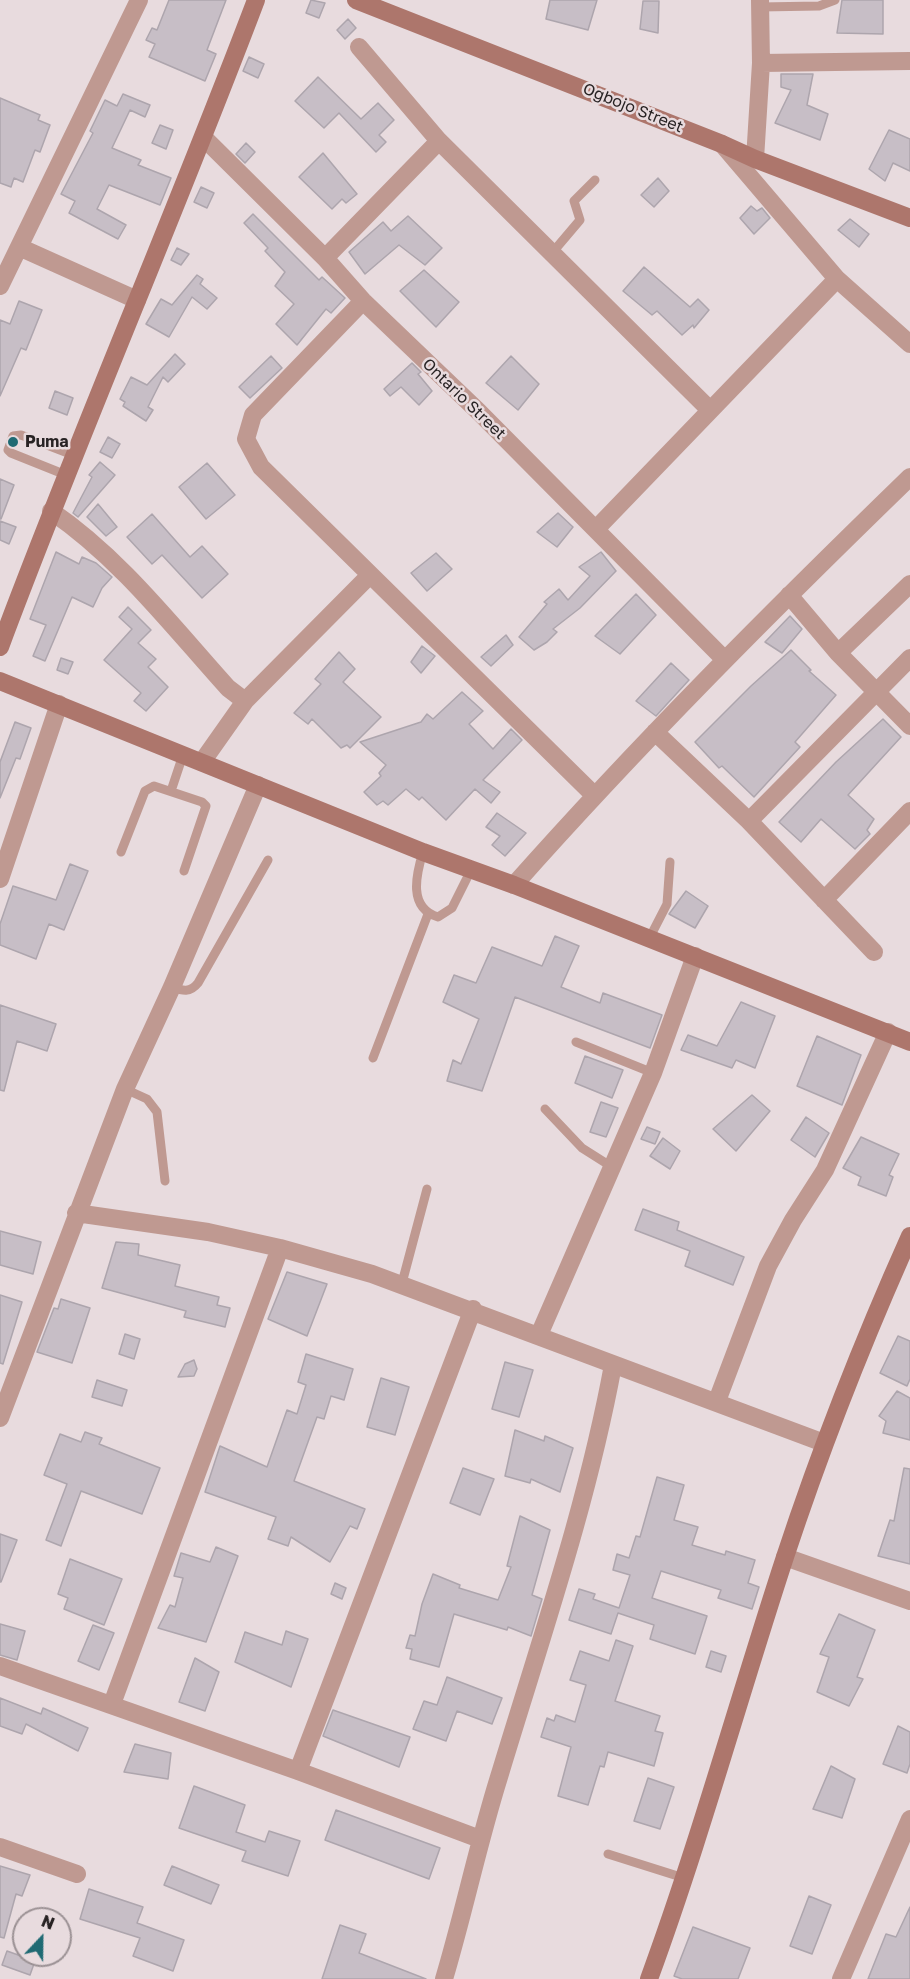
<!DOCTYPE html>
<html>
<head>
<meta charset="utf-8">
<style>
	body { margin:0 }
	#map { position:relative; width:910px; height:1979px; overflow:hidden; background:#e8dbde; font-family:"Golos Text",sans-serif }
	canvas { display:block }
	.north { position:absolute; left:12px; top:1907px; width:60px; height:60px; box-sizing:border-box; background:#e8dbde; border:2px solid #9b9194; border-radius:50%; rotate:22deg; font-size:16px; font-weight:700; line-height:24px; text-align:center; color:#282324 }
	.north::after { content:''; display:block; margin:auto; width:21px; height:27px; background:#1f6a73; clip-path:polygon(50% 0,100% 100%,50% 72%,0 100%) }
</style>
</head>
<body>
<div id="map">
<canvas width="910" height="1979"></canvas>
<div class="north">N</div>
</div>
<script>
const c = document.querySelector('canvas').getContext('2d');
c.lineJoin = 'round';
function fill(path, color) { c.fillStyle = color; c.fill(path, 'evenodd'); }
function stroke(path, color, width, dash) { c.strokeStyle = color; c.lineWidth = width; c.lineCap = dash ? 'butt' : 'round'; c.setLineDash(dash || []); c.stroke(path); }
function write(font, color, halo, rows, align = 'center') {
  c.font = font + ' "Golos Text",sans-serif'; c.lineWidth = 5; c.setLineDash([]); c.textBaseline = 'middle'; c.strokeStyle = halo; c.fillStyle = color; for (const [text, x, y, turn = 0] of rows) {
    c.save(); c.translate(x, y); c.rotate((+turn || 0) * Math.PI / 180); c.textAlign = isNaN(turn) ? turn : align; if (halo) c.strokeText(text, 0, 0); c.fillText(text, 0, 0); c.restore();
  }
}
const building = new Path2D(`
	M 169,0 L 226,0 L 207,50 L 216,54 L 205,81 L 149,57 L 155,44 L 146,40 L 152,28 L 157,30 Z
	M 311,0 L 325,3 L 319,18 L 306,13 Z
	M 550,0 L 597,0 L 588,30 L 546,19 Z
	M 842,0 L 883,0 L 883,34 L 837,33 Z
	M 643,1 L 659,1 L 658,33 L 640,29 Z
	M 348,19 L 356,28 L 345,39 L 337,30 Z
	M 249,57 L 264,64 L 258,78 L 243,71 Z
	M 781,74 L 813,74 L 807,105 L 828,114 L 820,140 L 775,123 L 791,90 L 781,87 Z
	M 318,77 L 361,119 L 378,103 L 394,120 L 379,135 L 386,142 L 376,152 L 339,113 L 324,128 L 295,101 Z
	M 123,94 L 150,105 L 145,117 L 130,110 L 112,148 L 141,160 L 138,165 L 171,178 L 160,205 L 109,185 L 97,209 L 126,225 L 118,239 L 69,213 L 75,201 L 61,194 L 93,133 L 90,131 L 105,100 L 117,106 Z
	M 0,98 L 40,115 L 38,120 L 50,125 L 40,152 L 35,150 L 23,182 L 14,178 L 11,187 L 0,183 Z
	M 160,125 L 173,130 L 166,149 L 152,143 Z
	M 889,130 L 910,139 L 910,171 L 893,163 L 885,181 L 869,169 Z
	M 246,143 L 255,152 L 245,163 L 236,154 Z
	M 323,153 L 357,194 L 346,203 L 342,199 L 332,209 L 299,177 Z
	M 658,178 L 669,191 L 654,207 L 641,195 Z
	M 201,187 L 214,193 L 207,208 L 194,202 Z
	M 751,206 L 757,211 L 762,208 L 770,218 L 754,234 L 740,218 Z
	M 253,214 L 319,280 L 322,277 L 345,298 L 331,313 L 326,309 L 297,345 L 276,324 L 294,304 L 275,286 L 285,272 L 265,251 L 268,248 L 244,223 Z
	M 408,216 L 442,248 L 425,265 L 399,245 L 365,274 L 349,252 L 383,222 L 391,231 Z
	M 850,219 L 869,234 L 859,247 L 838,230 Z
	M 177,248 L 189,254 L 181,265 L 171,260 Z
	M 644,267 L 690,307 L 698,299 L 709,310 L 694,328 L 693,325 L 682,335 L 657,311 L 652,315 L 623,291 Z
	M 424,270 L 459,302 L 436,327 L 400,291 Z
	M 197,275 L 203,279 L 200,284 L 217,298 L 207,309 L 192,297 L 169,337 L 146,324 L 161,299 L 172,305 Z
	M 19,301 L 42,310 L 26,350 L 21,348 L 0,396 L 0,320 L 10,324 Z
	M 175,354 L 185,364 L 168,382 L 163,377 L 148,407 L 153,410 L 146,421 L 123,406 L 125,402 L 120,399 L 131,377 L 147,385 Z
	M 271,356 L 282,368 L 250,398 L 239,387 Z
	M 511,356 L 539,384 L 518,410 L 486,383 Z
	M 412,363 L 421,372 L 418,374 L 432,391 L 419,405 L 401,387 L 390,396 L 384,389 Z
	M 55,391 L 73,398 L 67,415 L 49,408 Z
	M 108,437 L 120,444 L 112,458 L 100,452 Z
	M 100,462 L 115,475 L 78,517 L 73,513 L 92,477 L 89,475 Z
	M 207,463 L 235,495 L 206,519 L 179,487 Z
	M 0,479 L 14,485 L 1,519 L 0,519 Z
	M 98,504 L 117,527 L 106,536 L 87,517 Z
	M 558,513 L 573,527 L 557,547 L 537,532 Z
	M 152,514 L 190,557 L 202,546 L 228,574 L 202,598 L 162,555 L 152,564 L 127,537 Z
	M 0,521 L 16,527 L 9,544 L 0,540 Z
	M 56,552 L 79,564 L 82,557 L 96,563 L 112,577 L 102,588 L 93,607 L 72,597 L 45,661 L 33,656 L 46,625 L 30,619 Z
	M 601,552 L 616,571 L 580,608 L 553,629 L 557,632 L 547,642 L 534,650 L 519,637 L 547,604 L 544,602 L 559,589 L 568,600 L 590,576 L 579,567 Z
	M 436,553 L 452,569 L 427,591 L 411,573 Z
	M 636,594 L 656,615 L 620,654 L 595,636 Z
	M 128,607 L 151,630 L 138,643 L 156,659 L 148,667 L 168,687 L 146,711 L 134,701 L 141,693 L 104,660 L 132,629 L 119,617 Z
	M 790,616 L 802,629 L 782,653 L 765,642 Z
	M 506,635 L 513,645 L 491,666 L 481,657 Z
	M 422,646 L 435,656 L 421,673 L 411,662 Z
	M 791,650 L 811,670 L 809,671 L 836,695 L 795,742 L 800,747 L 754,797 L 722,766 L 719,768 L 695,742 L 751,686 Z
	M 339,652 L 355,669 L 343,682 L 381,717 L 350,748 L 347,745 L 341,748 L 312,719 L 308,724 L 294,713 L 321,684 L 315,679 Z
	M 61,658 L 73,662 L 68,674 L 57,670 Z
	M 671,663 L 689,680 L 656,716 L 636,701 Z
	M 462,692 L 483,711 L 469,724 L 493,749 L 511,729 L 522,740 L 483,780 L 500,792 L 491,803 L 475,789 L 446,820 L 422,797 L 419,800 L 406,789 L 388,805 L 383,801 L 377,805 L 364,792 L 381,776 L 379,773 L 386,765 L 360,742 L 421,722 L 427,714 L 433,719 Z
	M 883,719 L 901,737 L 848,795 L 874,819 L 867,830 L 870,834 L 855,849 L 821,819 L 801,842 L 779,822 L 836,762 Z
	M 15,722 L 31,728 L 20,759 L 16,758 L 0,798 L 0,762 Z
	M 497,813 L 526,833 L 505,856 L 492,845 L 500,836 L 486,827 Z
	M 70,864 L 88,871 L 64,930 L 49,924 L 36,959 L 0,945 L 0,924 L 13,886 L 56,900 Z
	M 686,891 L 708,906 L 695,928 L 669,914 Z
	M 555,936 L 579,946 L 561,987 L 600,1003 L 603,993 L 662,1015 L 650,1048 L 515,997 L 482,1091 L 447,1081 L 453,1060 L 461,1064 L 479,1019 L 443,1002 L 454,975 L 476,983 L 492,947 L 542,966 Z
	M 741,1002 L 775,1016 L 755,1068 L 736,1060 L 732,1068 L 681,1050 L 688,1035 L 717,1046 Z
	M 0,1005 L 56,1024 L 47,1051 L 17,1041 L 4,1091 L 0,1090 Z
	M 817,1036 L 861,1055 L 842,1105 L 797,1086 Z
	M 585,1056 L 623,1070 L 612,1098 L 575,1083 Z
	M 752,1095 L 770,1111 L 736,1151 L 713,1129 Z
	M 601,1102 L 618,1108 L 606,1137 L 590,1132 Z
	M 806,1117 L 829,1133 L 815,1157 L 791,1140 Z
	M 647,1127 L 660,1132 L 655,1144 L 641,1139 Z
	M 861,1137 L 899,1154 L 889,1175 L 893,1177 L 886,1196 L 858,1185 L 861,1177 L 843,1168 Z
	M 663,1138 L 680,1151 L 670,1169 L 650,1156 Z
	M 643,1209 L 679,1222 L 677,1230 L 744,1257 L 733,1285 L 685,1266 L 690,1251 L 635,1230 Z
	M 0,1231 L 41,1242 L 33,1274 L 0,1265 Z
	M 116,1242 L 139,1244 L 138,1255 L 180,1265 L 175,1286 L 219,1297 L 217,1305 L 230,1308 L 225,1327 L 184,1317 L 186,1311 L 102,1288 Z
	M 287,1272 L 327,1284 L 307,1336 L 268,1319 Z
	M 0,1295 L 22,1302 L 3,1364 L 0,1363 Z
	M 61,1299 L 90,1308 L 72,1363 L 37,1352 L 54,1308 L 58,1309 Z
	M 125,1334 L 140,1339 L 134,1359 L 119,1354 Z
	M 898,1336 L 910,1341 L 910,1379 L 907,1386 L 880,1373 Z
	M 306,1354 L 353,1369 L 344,1400 L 331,1396 L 324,1419 L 317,1417 L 294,1481 L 365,1509 L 357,1529 L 350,1526 L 330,1562 L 291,1537 L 288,1546 L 268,1539 L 276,1517 L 205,1492 L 220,1446 L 267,1467 L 287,1410 L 297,1414 L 306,1385 L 298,1382 Z
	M 194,1360 L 197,1369 L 194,1376 L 178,1377 L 185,1364 Z
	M 505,1362 L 533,1370 L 519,1417 L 492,1409 Z
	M 381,1378 L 409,1387 L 395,1435 L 367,1427 Z
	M 97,1380 L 127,1390 L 122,1406 L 92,1397 Z
	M 897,1391 L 910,1398 L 910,1440 L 883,1433 L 886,1421 L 879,1416 Z
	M 515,1430 L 544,1441 L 545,1436 L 573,1448 L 560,1492 L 531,1479 L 530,1483 L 505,1476 Z
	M 85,1432 L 102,1438 L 99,1444 L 160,1468 L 142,1514 L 81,1491 L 61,1546 L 46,1540 L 67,1484 L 44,1475 L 60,1434 L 81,1442 Z
	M 463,1468 L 494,1479 L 480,1515 L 450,1503 Z
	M 904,1468 L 910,1469 L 910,1564 L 878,1556 L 890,1520 L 894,1521 Z
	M 657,1477 L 684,1485 L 674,1520 L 698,1527 L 692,1545 L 725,1555 L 726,1551 L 755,1560 L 748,1583 L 759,1587 L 752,1609 L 718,1598 L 721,1590 L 661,1571 L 652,1598 L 707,1616 L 695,1654 L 650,1639 L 654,1625 L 618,1613 L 611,1634 L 569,1620 L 579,1589 L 595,1594 L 593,1599 L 619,1608 L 630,1575 L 613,1570 L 617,1554 L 629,1558 L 636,1536 L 640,1537 Z
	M 520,1516 L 550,1530 L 532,1595 L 542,1599 L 531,1636 L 508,1627 L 507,1630 L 454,1614 L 439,1667 L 410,1659 L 412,1649 L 406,1648 L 410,1635 L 415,1636 L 422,1604 L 433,1574 L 460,1585 L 459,1588 L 498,1600 L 511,1567 L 507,1566 Z
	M 0,1534 L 17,1540 L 1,1582 L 0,1582 Z
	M 216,1547 L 238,1556 L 206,1642 L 158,1628 L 170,1605 L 175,1607 L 183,1578 L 174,1576 L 181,1553 L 210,1562 Z
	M 70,1559 L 122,1579 L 104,1625 L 64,1609 L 68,1598 L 58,1594 Z
	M 335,1583 L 346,1588 L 342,1599 L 331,1594 Z
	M 839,1614 L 875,1630 L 857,1677 L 863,1679 L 849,1706 L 817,1692 L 829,1657 L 820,1654 Z
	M 0,1624 L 25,1631 L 17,1660 L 0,1655 Z
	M 93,1625 L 114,1633 L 99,1670 L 78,1661 Z
	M 286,1631 L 308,1639 L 291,1687 L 235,1662 L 245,1632 L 282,1645 Z
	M 616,1640 L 633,1646 L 615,1701 L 660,1716 L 655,1731 L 663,1733 L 654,1766 L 608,1752 L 604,1767 L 600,1766 L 588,1805 L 558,1796 L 571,1747 L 541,1737 L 547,1718 L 554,1721 L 556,1715 L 575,1722 L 586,1685 L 570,1680 L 580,1651 L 609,1661 Z
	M 711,1651 L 726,1656 L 721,1672 L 706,1667 Z
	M 195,1658 L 219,1672 L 205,1711 L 179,1702 Z
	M 447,1677 L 502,1698 L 492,1724 L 457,1711 L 446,1741 L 413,1729 L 424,1701 L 437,1705 Z
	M 0,1698 L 41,1714 L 43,1708 L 88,1728 L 78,1751 L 26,1724 L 22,1734 L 0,1726 Z
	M 333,1710 L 410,1737 L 399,1767 L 323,1736 Z
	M 898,1726 L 910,1732 L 910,1764 L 907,1773 L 883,1764 Z
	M 135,1744 L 171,1753 L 168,1779 L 124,1772 Z
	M 831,1766 L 855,1779 L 842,1818 L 813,1809 Z
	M 648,1778 L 674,1787 L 660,1829 L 634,1821 Z
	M 194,1786 L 245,1805 L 236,1832 L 265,1842 L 269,1831 L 300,1841 L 288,1876 L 242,1861 L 246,1851 L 179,1828 Z
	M 336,1810 L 440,1848 L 429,1879 L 325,1840 Z
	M 0,1866 L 30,1875 L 22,1896 L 16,1894 L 4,1938 L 0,1937 Z
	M 172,1866 L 219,1885 L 211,1904 L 164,1885 Z
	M 89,1889 L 143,1907 L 137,1923 L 184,1940 L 173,1971 L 133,1956 L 140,1938 L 80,1919 Z
	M 809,1896 L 831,1905 L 812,1954 L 790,1946 Z
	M 910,1907 L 910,1979 L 868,1979 L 886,1934 L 896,1937 Z
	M 340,1925 L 366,1934 L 359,1953 L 426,1979 L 322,1979 Z
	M 693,1927 L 750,1948 L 738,1979 L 682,1979 L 674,1976 Z
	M 7,1951 L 35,1961 L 30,1975 L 2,1965 Z`);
const lane = new Path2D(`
	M 760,7 L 819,6 L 835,0
	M 552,253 L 580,220 L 574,201 L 595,180
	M 66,475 L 11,453 L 8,450 L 13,436 L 21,435 L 73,455
	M 171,791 L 183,755
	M 121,852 L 145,791 L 154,786 L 202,802 L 206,806 L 184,871
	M 423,852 C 416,875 408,908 438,917 L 452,908 L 471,870
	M 649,939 L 667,904 L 670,862
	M 172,987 C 183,991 190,993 198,983 L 268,860
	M 576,1042 L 653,1073
	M 373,1058 L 428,914
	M 125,1089 L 147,1099 L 157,1112 L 165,1181
	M 545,1109 L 582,1148 L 612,1167
	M 402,1283 L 427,1189
	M 608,1854 L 684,1878`);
const street = new Path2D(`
	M 359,47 L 439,141 L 709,409
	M 761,63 L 910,61
	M 204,138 L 325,258 L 363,301 L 479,412 L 725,660
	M 722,144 L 837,279 L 910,344
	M 755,159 L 761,63 L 760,0
	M 19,247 L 137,300
	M 325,258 L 439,141
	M 0,286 L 139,0
	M 363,301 L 253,415 L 246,439 L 261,467 L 594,795
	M 51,511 C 120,558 172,626 228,688 L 245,701 L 369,576
	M 596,529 L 837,279
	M 789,595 L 838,653 L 910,726
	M 838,653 L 910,584
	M 655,732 L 749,821 L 874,952
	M 202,762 L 245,701
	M 749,821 L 910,658
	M 0,879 L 59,704
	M 514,885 C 640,743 774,609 910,477
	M 824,900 L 910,811
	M 76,1213 L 208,1232 L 280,1248 L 372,1274 L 824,1443
	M 539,1335 L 653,1073 L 695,956
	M 717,1401 L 768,1266 L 793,1220 L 825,1170 L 888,1032
	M 0,1418 L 125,1089 L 172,987 L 258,785
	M 785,1557 L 910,1601
	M 0,1666 L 298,1771 L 480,1839
	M 112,1704 L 280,1248
	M 298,1771 L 473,1309
	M 0,1847 L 77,1874
	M 444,1979 C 464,1912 478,1844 499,1777 C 540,1641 587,1506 613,1365
	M 841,1979 L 910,1819`);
const secondary = new Path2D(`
	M 356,0 L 722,144 L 755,159 L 910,218
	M 0,647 C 81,430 174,217 256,0
	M 0,681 L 423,852 L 514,885 L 910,1042
	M 649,1979 C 700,1840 739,1697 785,1557 C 821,1448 863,1341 910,1236`);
const markers = [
	[13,442,6,"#1f6a73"]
];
const streetNames = [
	["Ogbojo Street",633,108,22],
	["Ontario Street",464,399,44]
];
const poiNames = [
	["Puma",25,442]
];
fill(building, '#c7bec6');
stroke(building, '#ada5ad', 1.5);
stroke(lane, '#bf9991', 9);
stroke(street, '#bf9991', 18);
stroke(secondary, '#ad766c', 18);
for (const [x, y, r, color] of markers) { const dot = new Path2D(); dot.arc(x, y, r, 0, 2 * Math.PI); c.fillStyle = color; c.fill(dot); stroke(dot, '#e8dbde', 2); }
write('16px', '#282324', '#e8dbde', streetNames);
write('bold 16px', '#282324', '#e8dbde', poiNames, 'left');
</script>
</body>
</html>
